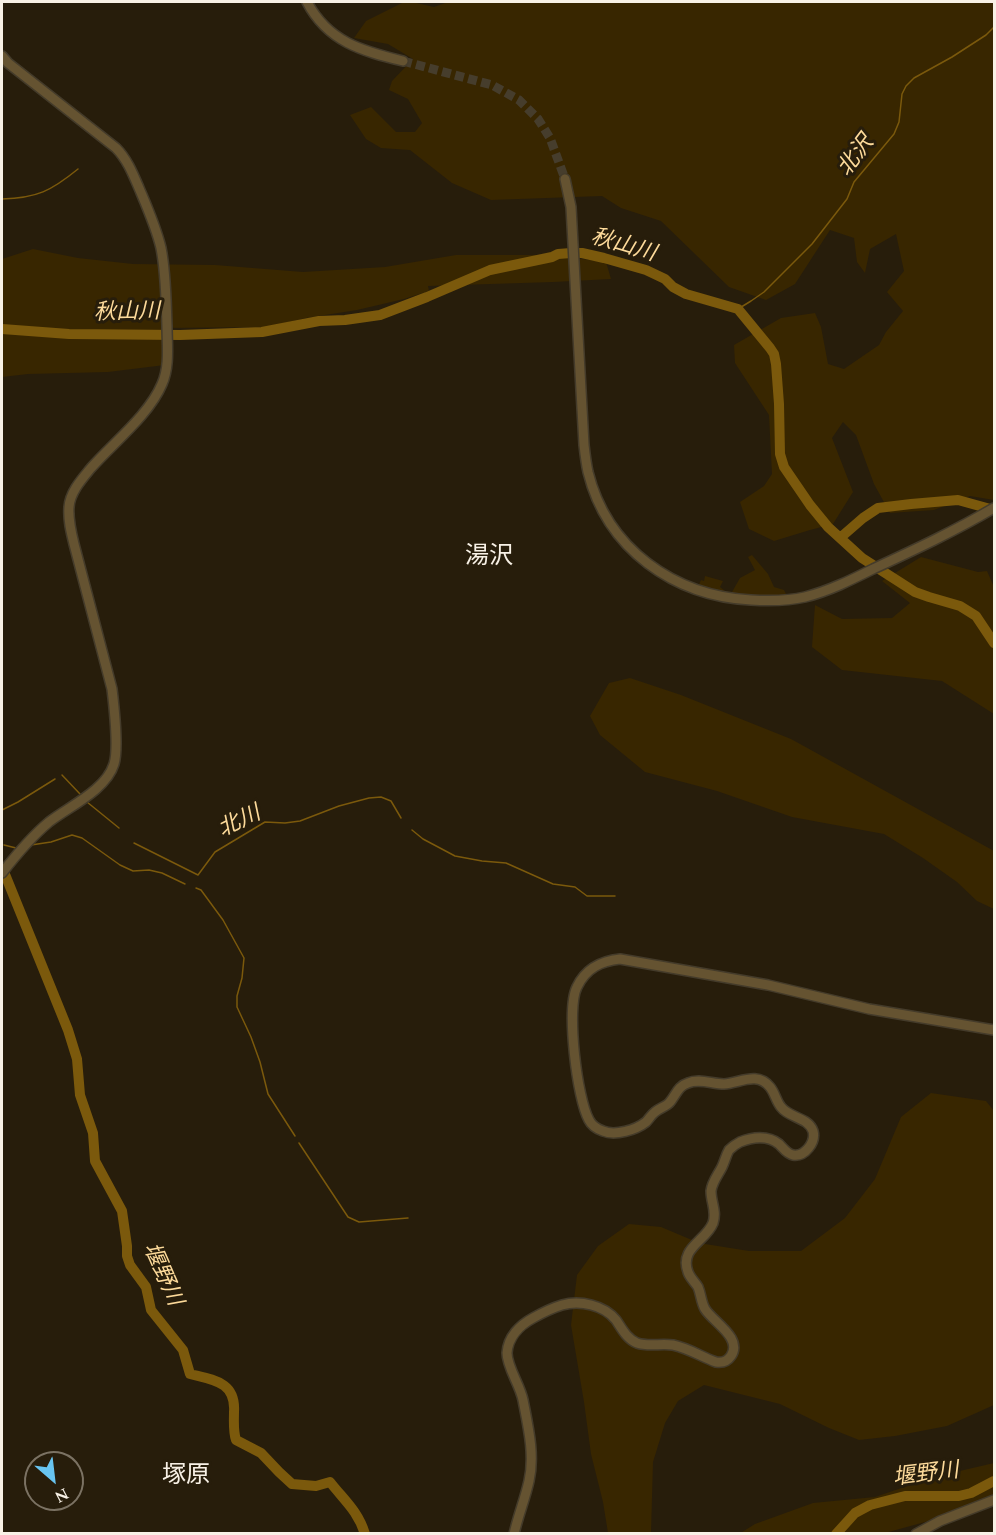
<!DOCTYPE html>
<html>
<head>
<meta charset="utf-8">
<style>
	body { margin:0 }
	#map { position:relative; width:996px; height:1535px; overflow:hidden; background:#271d0b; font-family:Spectral,serif }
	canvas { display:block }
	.frame { position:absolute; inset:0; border:3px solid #f8f1e6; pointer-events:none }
	.north { position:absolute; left:24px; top:1451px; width:60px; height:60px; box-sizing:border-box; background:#271d0b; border:2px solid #7b7263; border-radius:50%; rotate:152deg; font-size:16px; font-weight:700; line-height:24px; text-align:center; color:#f8f1e6 }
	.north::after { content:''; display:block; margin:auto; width:21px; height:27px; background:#68c4f0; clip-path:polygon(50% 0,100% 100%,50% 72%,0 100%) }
</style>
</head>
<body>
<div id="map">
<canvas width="996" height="1535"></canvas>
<div class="frame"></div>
<div class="north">N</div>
</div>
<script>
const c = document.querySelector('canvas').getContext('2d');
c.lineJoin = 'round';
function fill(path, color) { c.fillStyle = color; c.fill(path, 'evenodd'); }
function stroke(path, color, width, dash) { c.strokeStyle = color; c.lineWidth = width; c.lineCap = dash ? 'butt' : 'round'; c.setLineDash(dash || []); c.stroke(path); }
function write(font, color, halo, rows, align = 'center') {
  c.font = font + ' Spectral,"Noto Sans JP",serif'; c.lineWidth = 6; c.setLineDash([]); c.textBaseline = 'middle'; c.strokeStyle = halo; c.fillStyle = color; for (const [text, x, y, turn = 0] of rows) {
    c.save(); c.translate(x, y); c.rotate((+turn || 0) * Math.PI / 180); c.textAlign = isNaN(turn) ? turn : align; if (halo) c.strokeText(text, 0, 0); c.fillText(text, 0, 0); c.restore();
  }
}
const green = new Path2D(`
	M 404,2 L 412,2 L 434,7 L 448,2 L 994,2 L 994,500 L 970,496 L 934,510 L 890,513 L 874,484 L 856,435 L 843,422 L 832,438 L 853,492 L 833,524 L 810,530 L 774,541 L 749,529 L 740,502 L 764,486 L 772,474 L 769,415 L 735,363 L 734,345 L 781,318 L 815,313 L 821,327 L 828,364 L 844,369 L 879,345 L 886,332 L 903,311 L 887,292 L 904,271 L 896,234 L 870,249 L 865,273 L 857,262 L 854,238 L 830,230 L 795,284 L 766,300 L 729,287 L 661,221 L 621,208 L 602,196 L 491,200 L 452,183 L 410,150 L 381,148 L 366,139 L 350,115 L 371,107 L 396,132 L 415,132 L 422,123 L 408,99 L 389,90 L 392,81 L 413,59 L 388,44 L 354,38 L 366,21 Z
	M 33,249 L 78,258 L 133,264 L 215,265 L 303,272 L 385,267 L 456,255 L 550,255 L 606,262 L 611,279 L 553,282 L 428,286 L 429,291 L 404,299 L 357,310 L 306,318 L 267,327 L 163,328 L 165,365 L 108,372 L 28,374 L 2,377 L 2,259 Z
	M 752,555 L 768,574 L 774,587 L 784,590 L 786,594 L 783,598 L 770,599 L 697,589 L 701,580 L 704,581 L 705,576 L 723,581 L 720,587 L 725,591 L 732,592 L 740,578 L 755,570 L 748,557 Z
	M 921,557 L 978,572 L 987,571 L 994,587 L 994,714 L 942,681 L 842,670 L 812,647 L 815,605 L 842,619 L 892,618 L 910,603 L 882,581 Z
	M 630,678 L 681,695 L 791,739 L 994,851 L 994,909 L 977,901 L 957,882 L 923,858 L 884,834 L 792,817 L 717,791 L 645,772 L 600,735 L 590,716 L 609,683 Z
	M 931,1093 L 986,1101 L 994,1111 L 994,1405 L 947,1426 L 895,1436 L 859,1440 L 829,1428 L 780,1404 L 704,1385 L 678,1401 L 665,1423 L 653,1462 L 651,1533 L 608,1533 L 603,1502 L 591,1454 L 584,1402 L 571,1325 L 577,1275 L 598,1246 L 629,1224 L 661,1227 L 699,1243 L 749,1251 L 801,1251 L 845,1218 L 875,1179 L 901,1117 Z
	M 994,1463 L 994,1503 L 885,1533 L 739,1534 L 755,1524 L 813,1503 L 875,1497 L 934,1477 Z`);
const stream = new Path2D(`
	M 2,199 C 37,198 51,191 78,169
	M 738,309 L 751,301 L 764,292 L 812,244 L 847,199 L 854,182 L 894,134 L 899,122 L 902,94 L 906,86 L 914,78 L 952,57 L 986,35 L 994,27
	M 62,775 L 80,794
	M 87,802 L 119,828
	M 2,810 L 18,802 L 55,779
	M 412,830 L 423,839 L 455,856 L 482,861 L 506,863 L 553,884 L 575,887 L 587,896 L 615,896
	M 134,843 L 198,875 L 215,852 L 265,822 L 285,823 L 300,821 L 339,806 L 369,798 L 381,797 L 391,801 L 401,818
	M 4,845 L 16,848
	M 31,845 L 51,842 L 72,835 L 82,838 L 120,865 L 133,871 L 149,870 L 162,873 L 185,884
	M 196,888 L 201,890 L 223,920 L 244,958 L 242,978 L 237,996 L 237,1007 L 251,1037 L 260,1062 L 268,1094 L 295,1136
	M 299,1143 L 348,1217 L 359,1222 L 408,1218`);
const river = new Path2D(`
	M 2,329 L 69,334 L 180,335 L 262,332 L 319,321 L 345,320 L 380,315 L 427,297 L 490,270 L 552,257 L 558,254 L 571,253 L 582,253 L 604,258 L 646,270 L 665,279 L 673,287 L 686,294 L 738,309 L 770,348 L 774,354 L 776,364 L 779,404 L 780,454 L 784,467 L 810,505 L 828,527 L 862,558 L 915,592 L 929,597 L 960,606 L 976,616 L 994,643
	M 840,538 L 863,518 L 878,508 L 911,504 L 958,500 L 994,510
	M 2,867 L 68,1030 L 77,1059 L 80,1095 L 93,1133 L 95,1161 L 122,1211 L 127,1246 L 127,1256 L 130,1265 L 146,1287 L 151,1310 L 183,1350 L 190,1374 C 214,1380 236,1382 234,1412 C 234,1422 233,1431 236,1440 L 261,1453 L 279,1472 L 292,1484 L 316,1486 L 330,1482 C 344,1500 358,1511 365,1534
	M 836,1534 L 855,1513 L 870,1505 L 905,1496 L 959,1496 L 971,1493 L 994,1481`);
const tertiaryTunnel = new Path2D(`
	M 403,61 L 492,85 L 519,100 L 538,119 L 550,138 L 565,179`);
const tertiary = new Path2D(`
	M 307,2 C 328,42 362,51 403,61
	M 2,56 L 8,63 L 116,148 C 127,159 133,174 139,188 C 147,207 156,227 161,248 C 166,273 166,300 167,326 C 167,345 170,366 162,384 C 149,415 113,443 91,468 C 82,479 70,492 69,507 C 68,520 71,532 74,544 L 112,689 C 114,706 119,748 114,764 C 106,790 70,806 49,822 C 31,837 16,855 2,873
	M 565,179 L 571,207 L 584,445 C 585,454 586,463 588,472 C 607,549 674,596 751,600 C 769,601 788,601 805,597 C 829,591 851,580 873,569 C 914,550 955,531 994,508
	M 514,1534 C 518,1516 525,1499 529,1481 C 535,1455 528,1426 523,1400 C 520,1385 507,1367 507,1353 C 508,1337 520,1325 533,1318 C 542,1313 552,1308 562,1305 C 580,1300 604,1305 616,1320 C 622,1329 627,1339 637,1343 C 649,1347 661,1343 673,1345 C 688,1348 702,1357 716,1362 C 722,1363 727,1362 731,1356 C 743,1338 713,1322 705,1309 C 701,1302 701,1294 698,1287 C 695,1282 690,1278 688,1272 C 679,1248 706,1241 713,1223 C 717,1211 711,1203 711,1191 C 712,1182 718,1175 722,1167 C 725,1161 726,1155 729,1150 C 732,1147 736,1144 740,1142 C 752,1137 768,1135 779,1144 C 783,1148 787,1154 793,1155 C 805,1157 816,1142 813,1131 C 808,1117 789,1118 781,1107 C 776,1101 775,1093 770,1087 C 757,1071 740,1083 724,1084 C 712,1084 699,1078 688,1083 C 678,1086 676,1095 670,1102 C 666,1107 659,1108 655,1112 C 651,1115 649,1119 646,1122 C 636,1130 615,1136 603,1131 C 597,1129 592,1126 589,1120 C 577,1099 566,1008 577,987 C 586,968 601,961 620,959 L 768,985 L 869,1009 L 994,1030
	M 916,1534 L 940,1521 L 994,1500`);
const waterNames = [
	["北沢",857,157,-53],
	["秋山川",623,247,16],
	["秋山川",127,314,-1],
	["北川",240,823,-26],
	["堰野川",161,1275,66],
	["堰野川",926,1476,-7]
];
const quarterNames = [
	["湯沢",489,558],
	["塚原",186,1477]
];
fill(green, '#382600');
stroke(stream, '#7b590c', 1.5);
stroke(river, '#7b590c', 10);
stroke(tertiaryTunnel, '#463d2c', 9, [9, 4.5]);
stroke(tertiary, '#443b2a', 12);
stroke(tertiary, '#655331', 9);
write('italic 22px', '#fdda9a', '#271d0b', waterNames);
write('24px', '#f8f1e6', '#271d0b', quarterNames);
</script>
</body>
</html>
